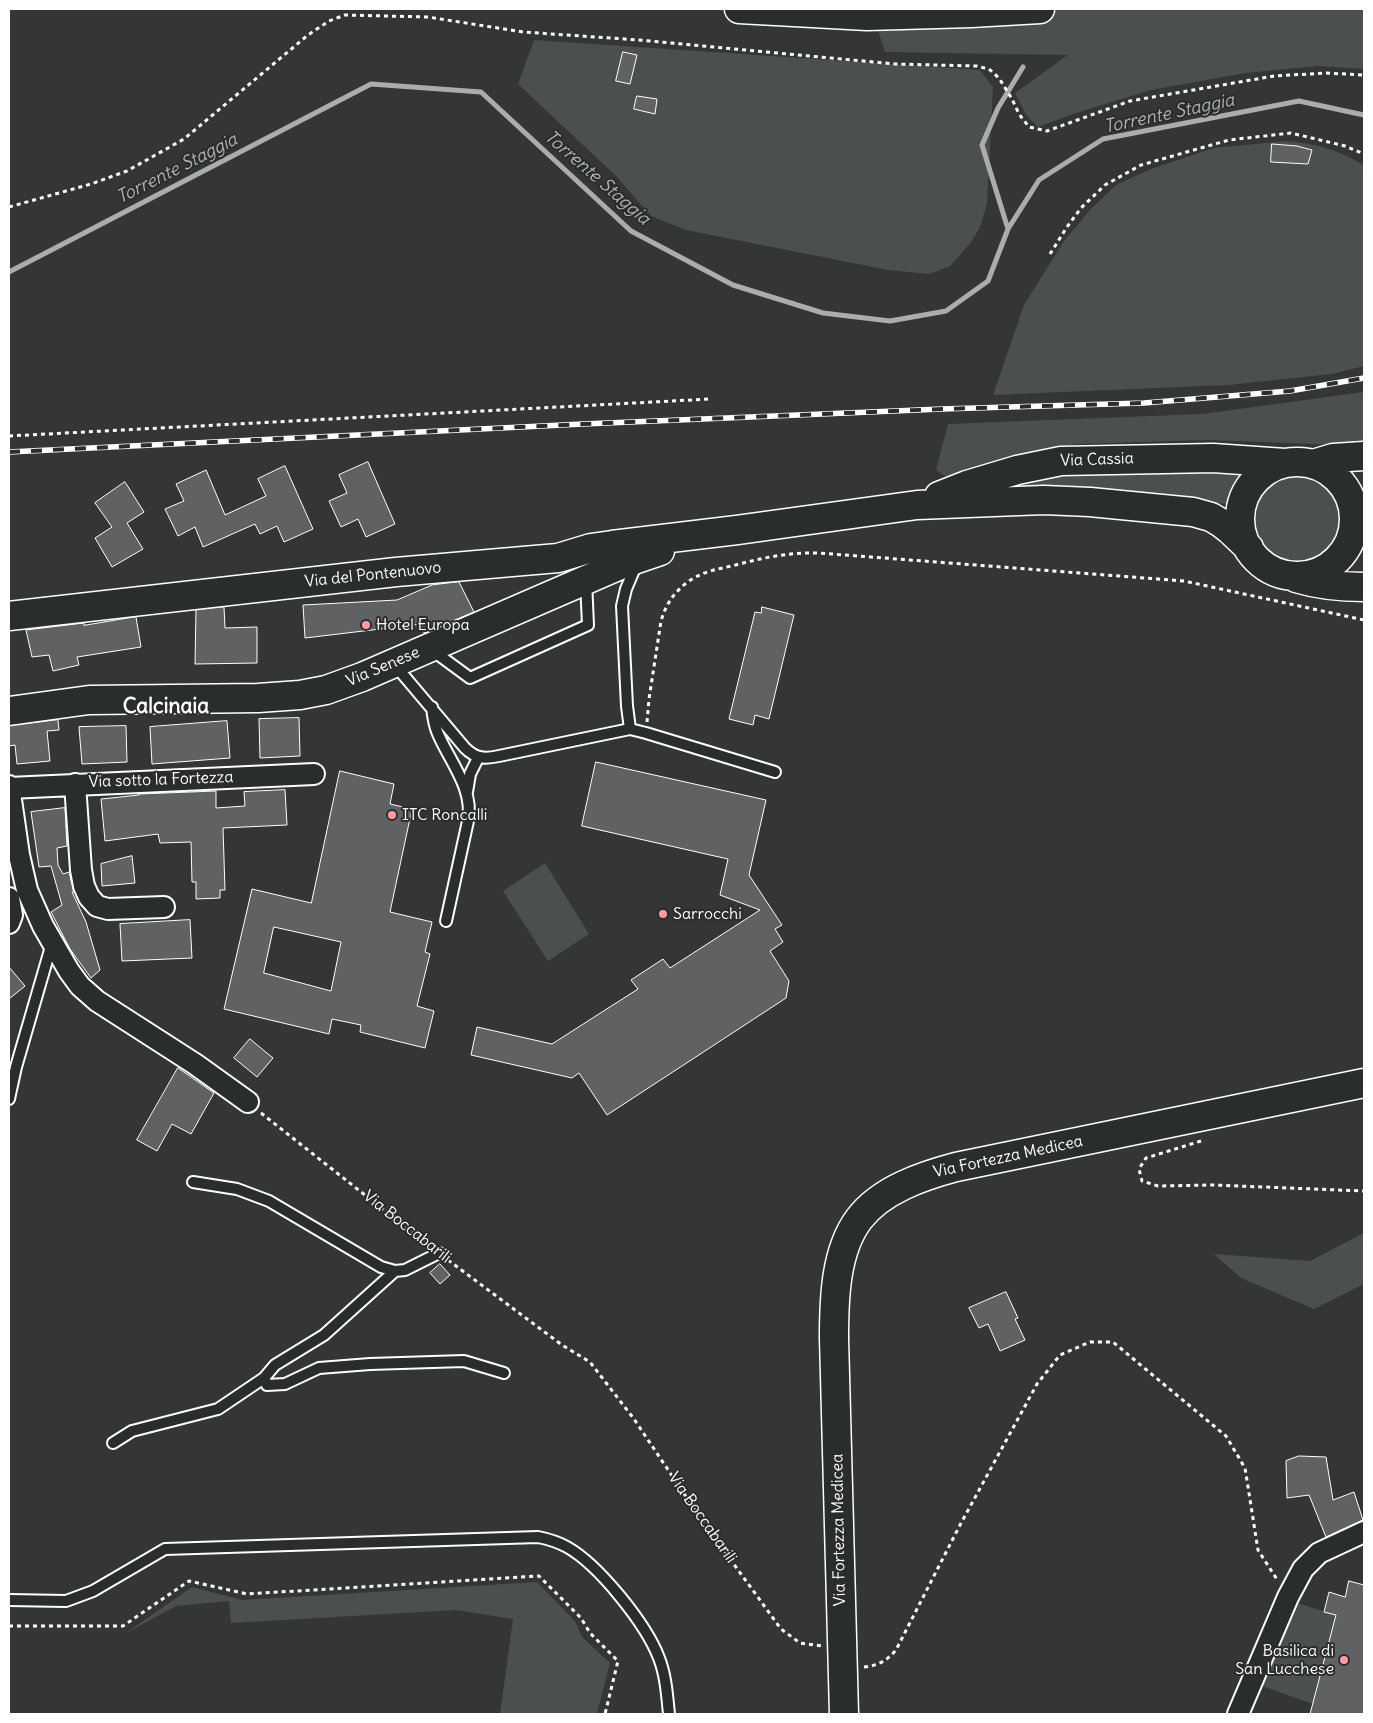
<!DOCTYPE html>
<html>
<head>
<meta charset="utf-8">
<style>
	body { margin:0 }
	#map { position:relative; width:1373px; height:1723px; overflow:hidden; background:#333536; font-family:Delius,sans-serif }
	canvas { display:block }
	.frame { position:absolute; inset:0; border:10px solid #fff; pointer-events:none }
</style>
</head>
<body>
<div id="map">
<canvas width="1373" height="1723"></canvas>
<div class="frame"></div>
</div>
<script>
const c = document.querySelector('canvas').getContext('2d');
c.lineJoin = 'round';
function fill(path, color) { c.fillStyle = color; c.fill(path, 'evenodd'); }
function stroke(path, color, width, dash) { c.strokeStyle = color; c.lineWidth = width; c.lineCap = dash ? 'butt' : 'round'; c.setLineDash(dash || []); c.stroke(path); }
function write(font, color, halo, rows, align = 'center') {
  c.font = font + ' Delius,sans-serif'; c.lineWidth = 4; c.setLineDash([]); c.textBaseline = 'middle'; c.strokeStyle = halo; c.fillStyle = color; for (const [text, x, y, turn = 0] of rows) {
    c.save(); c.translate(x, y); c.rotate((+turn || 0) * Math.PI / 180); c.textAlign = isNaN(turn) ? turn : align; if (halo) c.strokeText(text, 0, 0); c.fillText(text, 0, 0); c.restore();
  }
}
const green = new Path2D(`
	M 871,9 L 1364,9 L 1364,69 L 1318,66 L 1246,73 L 1151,90 L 1076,113 L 1038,127 L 1027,116 L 1015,93 L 1068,55 L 885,52 Z
	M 534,40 L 980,70 L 993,87 L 987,204 L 981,225 L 972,241 L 950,266 L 929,274 L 888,270 L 686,230 L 651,216 L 616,176 L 518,84 Z
	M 1286,141 C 1319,144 1335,149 1364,165 L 1364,366 L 1332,374 L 1228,385 L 993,395 L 1024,305 L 1064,241 L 1090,210 L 1116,185 L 1151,169 L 1214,148 Z
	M 1364,392 L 1364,446 L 1210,440 L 1075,444 L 991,463 L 955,483 L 936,470 L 948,424 L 1202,414 Z
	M 1246,470 C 1246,476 1233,494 1230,503 L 1226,504 L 1103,491 L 1013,490 L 999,486 L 1052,474 Z
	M1255 518a44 44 0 1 1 88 0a44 44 0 1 1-88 0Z
	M 545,863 L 589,934 L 548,961 L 503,891 Z
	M 1364,1233 L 1364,1284 L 1314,1309 L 1241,1278 L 1214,1254 L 1310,1261 Z
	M 537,1582 L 575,1621 L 582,1637 L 610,1663 L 597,1714 L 500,1714 L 513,1619 L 456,1610 L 231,1623 L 229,1601 L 176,1606 L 126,1633 L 192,1587 L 242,1600 Z
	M 1294,1602 L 1336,1615 L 1313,1704 L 1262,1686 Z`);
const stream = new Path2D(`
	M 1008,229 L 982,145 L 998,108 L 1023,67
	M 9,272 L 371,84 L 481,92 L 631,231 L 733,285 L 823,313 L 890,321 L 946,311 L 988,281 L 1008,229 L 1039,180 L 1103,139 L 1299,101 L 1364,115`);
const building = new Path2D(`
	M 623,52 L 637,55 L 630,84 L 616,81 Z
	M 637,96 L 657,99 L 655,114 L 634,109 Z
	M 1272,144 L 1297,146 L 1312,150 L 1308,164 L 1271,162 Z
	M 368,462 L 395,524 L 366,537 L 358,519 L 341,527 L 329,501 L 347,493 L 339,475 Z
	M 285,466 L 313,529 L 284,542 L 277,526 L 260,534 L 255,524 L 203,547 L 195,527 L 178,536 L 165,509 L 184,501 L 176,484 L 206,470 L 225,515 L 266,496 L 258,479 Z
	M 125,482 L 144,512 L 127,523 L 143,549 L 112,567 L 95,538 L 112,527 L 95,503 Z
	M 459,582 L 474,612 L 424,633 L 422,624 L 305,638 L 303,605 L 397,600 L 432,585 Z
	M 224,607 L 225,628 L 257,627 L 257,663 L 195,664 L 196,610 Z
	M 762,607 L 794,615 L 769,719 L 755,715 L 753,725 L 729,719 L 755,612 L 761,613 Z
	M 136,617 L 141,647 L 77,657 L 79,665 L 53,671 L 49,655 L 32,657 L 26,630 L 84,623 L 84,625 Z
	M 299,718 L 300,756 L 260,758 L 259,719 Z
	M 58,720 L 59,730 L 47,731 L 50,761 L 17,764 L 15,745 L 9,746 L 9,726 Z
	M 227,721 L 230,758 L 152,764 L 150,727 Z
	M 126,726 L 127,762 L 82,764 L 79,727 Z
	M 596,762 L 766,800 L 749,875 L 782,925 L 775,929 L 783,942 L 770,951 L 789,981 L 786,998 L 607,1115 L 579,1073 L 572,1078 L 471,1055 L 477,1027 L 552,1044 L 638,989 L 631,980 L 663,959 L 670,968 L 760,910 L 720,895 L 728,859 L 582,826 Z
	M 340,771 L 394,784 L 390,804 L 412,809 L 390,912 L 432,922 L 425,952 L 430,954 L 417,1006 L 434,1011 L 425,1048 L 360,1032 L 361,1025 L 332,1019 L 329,1034 L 224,1009 L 252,889 L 311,903 ZM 274,927 L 341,942 L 331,991 L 264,973 Z
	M 285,790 L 287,825 L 223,828 L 225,890 L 220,890 L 220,898 L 196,899 L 196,882 L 192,882 L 191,842 L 160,843 L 158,834 L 105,841 L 101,799 L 139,795 L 139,794 L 216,791 L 216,808 L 245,806 L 244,792 Z
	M 65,808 L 67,846 L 57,848 L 58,865 L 63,874 L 69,872 L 74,892 L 72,892 L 86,922 L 100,970 L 91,978 L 70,949 L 51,912 L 62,905 L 51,866 L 39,867 L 31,812 Z
	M 132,856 L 135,883 L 102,886 L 101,864 Z
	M 190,920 L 192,958 L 122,961 L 120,924 Z
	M 9,967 L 25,986 L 9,999 Z
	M 250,1039 L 273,1058 L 257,1077 L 234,1058 Z
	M 178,1068 L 214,1093 L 191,1134 L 172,1124 L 157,1151 L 137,1140 Z
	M 440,1264 L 450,1275 L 440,1284 L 430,1273 Z
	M 1006,1292 L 1018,1318 L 1015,1319 L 1025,1340 L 1000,1351 L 988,1324 L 979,1328 L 969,1308 Z
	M 1299,1456 L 1326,1457 L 1333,1500 L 1354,1492 L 1363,1520 L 1326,1537 L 1309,1495 L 1287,1498 L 1286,1461 Z
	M 1349,1581 L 1364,1585 L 1364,1714 L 1310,1714 L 1336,1615 L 1324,1612 L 1329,1592 L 1345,1597 Z`);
const path = new Path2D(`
	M 9,207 L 91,184 L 127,171 L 184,139 L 308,35 L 329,21 L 345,15 L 428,17 L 523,32 L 639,40 L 895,64 L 976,66 L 989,69 L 999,78 L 1012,99 L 1019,114 L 1029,127 L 1047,131 L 1130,101 L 1274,76 L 1326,73 L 1364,75
	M 1050,254 L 1067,227 L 1081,208 L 1105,185 L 1141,165 L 1229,140 L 1291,133 L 1345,146 L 1364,154
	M 9,436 L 710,399
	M 647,722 L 649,699 L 661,621 C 666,604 674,592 689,581 C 702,572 717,569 732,566 C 761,558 789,552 819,553 L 1184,581 L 1364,620
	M 261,1113 L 427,1244
	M 1201,1141 L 1146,1158 L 1139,1169 L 1142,1181 L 1158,1186 L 1213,1185 L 1364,1191
	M 448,1260 L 562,1345 L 590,1362 L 634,1419 L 701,1519 L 781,1629 L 800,1643 L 822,1646
	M 9,1626 L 123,1626 L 189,1581 L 247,1594 L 539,1576 L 581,1618 L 590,1633 L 618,1661 L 605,1714
	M 864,1667 C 877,1666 887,1661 896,1650 L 960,1525 L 1037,1384 L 1060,1355 L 1090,1342 L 1113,1342 L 1226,1436 L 1245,1468 L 1258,1550 L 1278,1581`);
const service = new Path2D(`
	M 432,650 L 470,678 L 588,625 L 586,581
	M 394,664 L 465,748 C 476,759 485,759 499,756 L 630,729 L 627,706 L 622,606 L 626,589 L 637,563
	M 432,707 C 433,717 434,725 438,734 C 450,762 474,789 468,821 L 446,921
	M 630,729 L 646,733 L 775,772
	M 467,792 L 470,774 L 478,758
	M 9,1099 L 16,1067 L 52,943
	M 193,1182 L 237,1189 L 269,1201 L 381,1267 L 395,1271 L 405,1270 L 439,1253
	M 264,1378 L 267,1385 L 285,1384 L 319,1368 L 370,1364 L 464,1361 L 504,1373
	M 113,1443 L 132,1431 L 218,1409 L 264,1378 L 275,1365 L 324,1335 L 395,1271
	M 9,1600 L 66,1601 L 93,1591 L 165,1549 L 538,1537 C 548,1539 558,1542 567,1547 C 599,1565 646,1624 659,1658 C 666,1676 667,1695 669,1714`);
const minor = new Path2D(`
	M 75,784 L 81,870 L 84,886 L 89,897 L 97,906 L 108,909 L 164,907
	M 9,786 L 19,855 L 27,890 L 43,926 L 69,971 L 80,986 L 97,1001 L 195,1064 L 248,1102
	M 9,788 L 314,774
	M 9,898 L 12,915 L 9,923
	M 1238,1714 L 1288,1597 L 1303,1569 L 1319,1553 L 1364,1532`);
const secondary = new Path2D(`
	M1240 519a57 57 0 1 1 114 0a57 57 0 1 1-114 0Z
	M 1313,464 L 1333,458 L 1364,456
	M 939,496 L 967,485 L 1017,470 L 1061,461 L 1213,458 L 1285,463
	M 1296,578 C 1319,585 1340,587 1364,587
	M 9,616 L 396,572 L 558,558 L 591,548 L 612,545 L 737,530 L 917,505 L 1044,500 L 1090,502 L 1193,512 L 1211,517 L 1221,523 L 1230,530 L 1249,548
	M 9,711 L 89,700 L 258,698 L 300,695 L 326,690 L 362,677 L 625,563 L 660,551
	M 844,1714 L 834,1338 C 834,1300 835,1251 859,1219 C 881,1190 922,1176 956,1167 L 1364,1083`);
const motorway = new Path2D(`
	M 739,9 L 867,16 L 971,13 L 1040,9`);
const rail = new Path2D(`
	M 9,452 L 583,424 L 942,409 L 1144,403 L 1290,391 L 1364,378`);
const markers = [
	[366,625,5,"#ff9aa2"],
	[392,815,5,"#ff9aa2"],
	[663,914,5,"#ff9aa2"],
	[1344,1660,5,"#ff9aa2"]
];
const streetNames = [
	["Via Cassia",1097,460,-2],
	["Via del Pontenuovo",373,575,-6],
	["Via Senese",383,667,-23],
	["Via sotto la Fortezza",161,780,-2],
	["Via Fortezza Medicea",1008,1157,-12],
	["Via Boccabarili",407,1227,38],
	["Via Boccabarili",702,1518,55],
	["Via Fortezza Medicea",839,1530,-91]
];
const poiNames = [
	["Hotel Europa",376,625],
	["ITC Roncalli",402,815],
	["Sarrocchi",673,914],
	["Basilica di",1334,1651,"right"],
	["San Lucchese",1334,1669,"right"]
];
const waterNames = [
	["Torrente Staggia",1169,114,-12],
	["Torrente Staggia",177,169,-27],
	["Torrente Staggia",597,178,41]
];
const districtNames = [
	["Calcinaia",166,707]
];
fill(green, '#4c4f50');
stroke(stream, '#abacad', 5);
fill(building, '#5f6162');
stroke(building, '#fff', 1);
stroke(service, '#fff', 14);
stroke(minor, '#fff', 24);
stroke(secondary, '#fff', 31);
stroke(motorway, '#fff', 31);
stroke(path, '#fff', 3, [4, 4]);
stroke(service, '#2a2d2e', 10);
stroke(minor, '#2a2d2e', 20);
stroke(secondary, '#2a2d2e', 28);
stroke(motorway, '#2a2d2e', 28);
stroke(rail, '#fff', 5.5);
stroke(rail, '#2a2d2e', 4, [11]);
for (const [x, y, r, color] of markers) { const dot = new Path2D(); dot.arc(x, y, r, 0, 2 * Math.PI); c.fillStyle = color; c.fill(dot); stroke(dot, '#2a2d2e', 2); }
write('16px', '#fff', '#2a2d2e', streetNames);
write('16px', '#fff', '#2a2d2e', poiNames, 'left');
write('italic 18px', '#b2b3b4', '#2a2d2e', waterNames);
write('bold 21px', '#fff', '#2a2d2e', districtNames);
</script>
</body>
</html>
